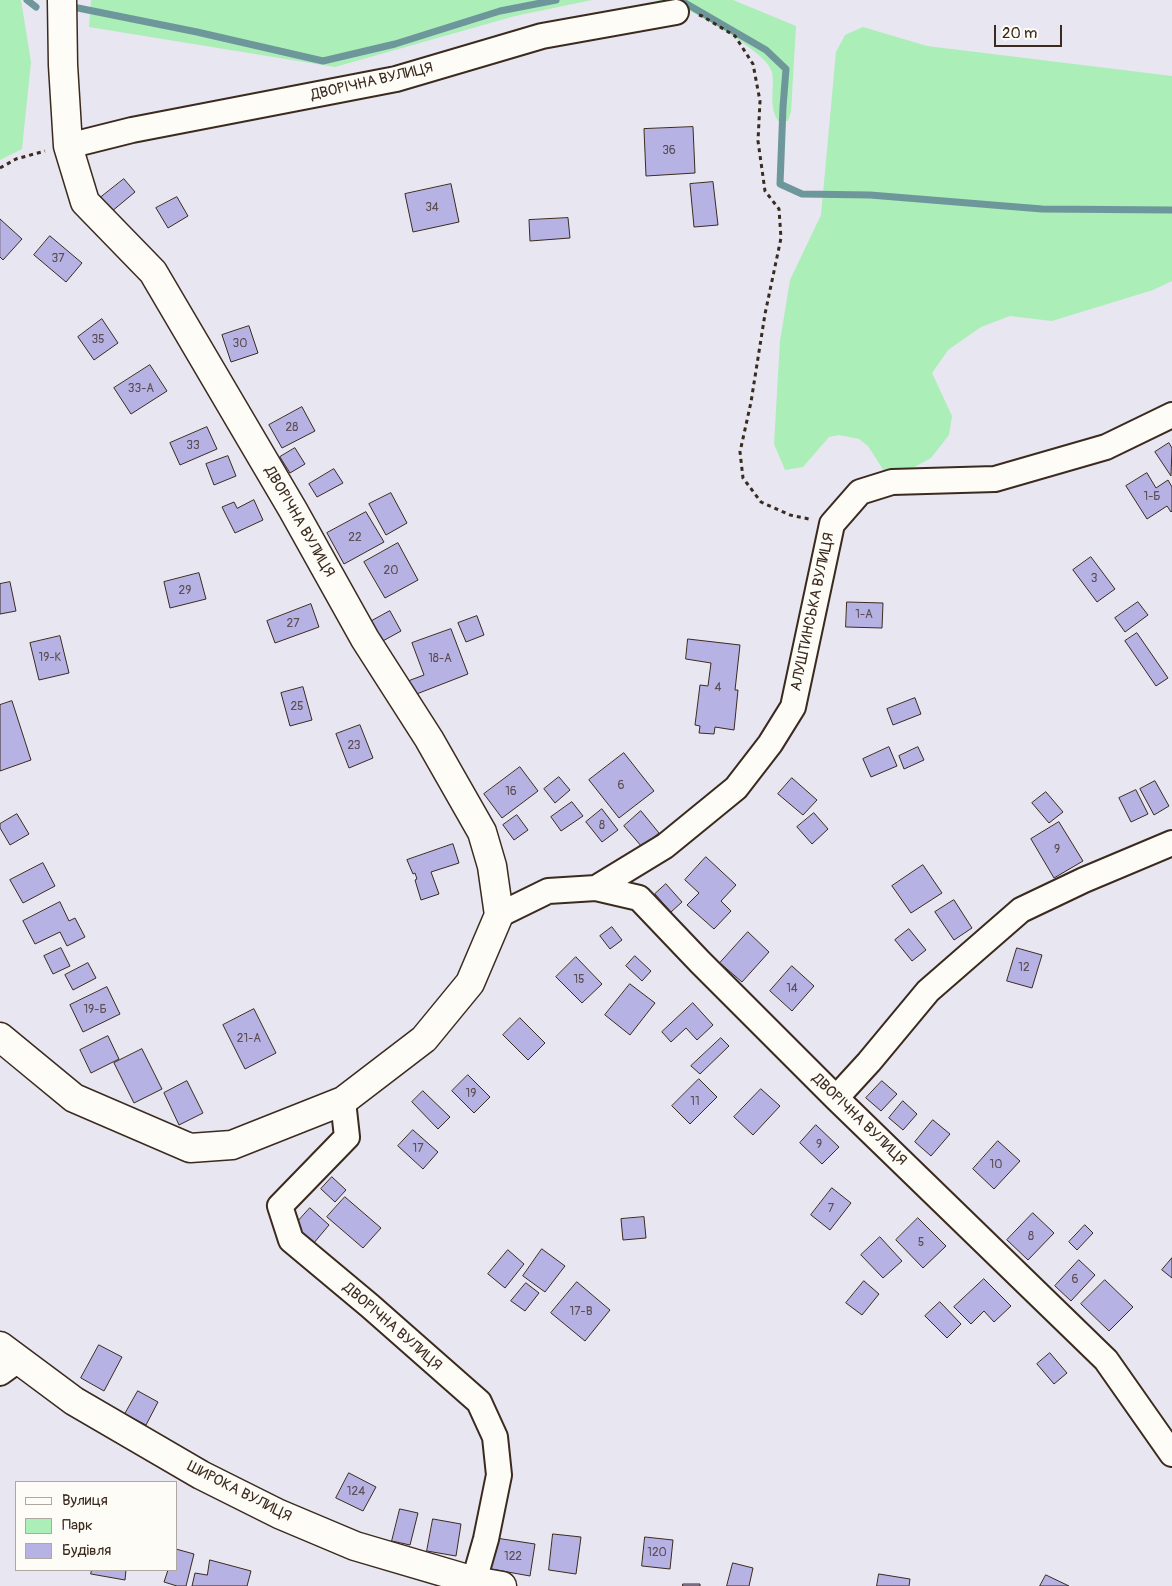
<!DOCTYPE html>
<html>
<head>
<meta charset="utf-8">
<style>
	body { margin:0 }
	#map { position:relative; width:1172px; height:1586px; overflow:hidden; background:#e8e6f1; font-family:Pangolin,sans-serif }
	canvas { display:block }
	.legend { position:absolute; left:15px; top:1481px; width:162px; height:90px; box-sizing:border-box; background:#fdfcf7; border:1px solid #afa8a0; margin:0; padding:6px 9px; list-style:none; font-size:15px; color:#3b2a1e }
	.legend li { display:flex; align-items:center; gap:10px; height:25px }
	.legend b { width:25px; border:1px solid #afa8a0 }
	.scale { position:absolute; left:994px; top:25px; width:68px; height:22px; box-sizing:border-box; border:2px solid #3b2a1e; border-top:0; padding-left:6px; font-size:15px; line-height:18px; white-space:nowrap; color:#3b2a1e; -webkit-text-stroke:4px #fdfcf7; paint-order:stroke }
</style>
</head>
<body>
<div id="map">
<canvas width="1172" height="1586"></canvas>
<ul class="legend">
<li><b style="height:6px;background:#fdfcf7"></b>Вулиця</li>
<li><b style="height:14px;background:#abeeb8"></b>Парк</li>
<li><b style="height:14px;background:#b7b2e4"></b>Будівля</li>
</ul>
<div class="scale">20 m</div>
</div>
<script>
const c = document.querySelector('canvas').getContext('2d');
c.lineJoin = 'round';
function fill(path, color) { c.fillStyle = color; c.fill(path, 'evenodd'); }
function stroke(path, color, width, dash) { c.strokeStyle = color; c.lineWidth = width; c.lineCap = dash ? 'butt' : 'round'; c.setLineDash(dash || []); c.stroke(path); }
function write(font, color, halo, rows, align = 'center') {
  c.font = font + ' Pangolin,sans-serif'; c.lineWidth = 4.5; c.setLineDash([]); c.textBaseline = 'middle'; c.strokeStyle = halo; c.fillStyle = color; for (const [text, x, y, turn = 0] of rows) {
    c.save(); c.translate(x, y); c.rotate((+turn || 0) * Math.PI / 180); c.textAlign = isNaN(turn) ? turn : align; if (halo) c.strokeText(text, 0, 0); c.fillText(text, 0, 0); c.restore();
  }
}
const green = new Path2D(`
	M 0,0 L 21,0 L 31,62 L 22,149 L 0,160 Z
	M 91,0 L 592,0 L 515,16 L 335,67 L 89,27 Z
	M 656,0 L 733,0 L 796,26 L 791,112 L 788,121 L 778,121 C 768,104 775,89 772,72 C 768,54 709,21 692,12 C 681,7 668,4 656,0 Z
	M 863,27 L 927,46 L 1172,76 L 1172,281 L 1153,290 L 1052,321 L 1010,316 L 981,327 L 948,350 L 932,373 L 952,416 L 949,435 L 931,458 L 905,472 L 884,471 L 868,446 L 859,439 L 839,435 L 829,437 L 803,467 L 785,470 L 774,444 L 780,341 L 790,280 L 821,215 L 836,52 L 845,35 Z`);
const stream = new Path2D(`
	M 27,0 L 36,7
	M 673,0 L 685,3 L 766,50 L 786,69 L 783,107 L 780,184 L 802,194 L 870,195 L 1042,209 L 1172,210
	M 78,8 L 197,32 L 323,61 L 395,44 L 500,11 L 556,0`);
const building = new Path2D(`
	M 693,127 L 695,173 L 646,176 L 644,129 Z
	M 124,179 L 135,192 L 111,212 L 100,198 Z
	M 713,182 L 718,225 L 694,227 L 690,184 Z
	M 451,184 L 459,222 L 413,232 L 405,194 Z
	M 177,197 L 188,216 L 168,228 L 156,208 Z
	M 568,218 L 570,238 L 530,241 L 529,220 Z
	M 0,219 L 22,239 L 3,260 L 0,257 Z
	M 50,236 L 82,263 L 66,282 L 34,255 Z
	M 102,319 L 118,343 L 94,360 L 78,337 Z
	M 249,326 L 258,353 L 231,362 L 222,335 Z
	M 150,365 L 167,391 L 131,414 L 114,388 Z
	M 302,407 L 315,431 L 282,448 L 269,425 Z
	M 207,427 L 217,449 L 180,465 L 170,443 Z
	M 1169,443 L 1172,448 L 1171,476 L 1155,452 Z
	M 295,448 L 305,464 L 290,473 L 280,457 Z
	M 228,456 L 236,476 L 214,485 L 206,464 Z
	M 334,469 L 343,483 L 317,497 L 309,484 Z
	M 1147,473 L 1156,488 L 1168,480 L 1172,487 L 1172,511 L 1171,512 L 1167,506 L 1147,519 L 1126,486 Z
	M 391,493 L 407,523 L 386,535 L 369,504 Z
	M 254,500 L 263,520 L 235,533 L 222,507 L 234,502 L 237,508 Z
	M 366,512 L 384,542 L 344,564 L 327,533 Z
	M 398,543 L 418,580 L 385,598 L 364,562 Z
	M 1091,557 L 1115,589 L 1097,602 L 1073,570 Z
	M 199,573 L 206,599 L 170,608 L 164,582 Z
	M 10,582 L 16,611 L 0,614 L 0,584 Z
	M 847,602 L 883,603 L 882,628 L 846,627 Z
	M 1138,602 L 1148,615 L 1125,632 L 1115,618 Z
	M 311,604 L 319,627 L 275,643 L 267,621 Z
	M 390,611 L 401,631 L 381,642 L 370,622 Z
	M 477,616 L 484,635 L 466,642 L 458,623 Z
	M 451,629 L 468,674 L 414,695 L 408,681 L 424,675 L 412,643 Z
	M 1137,633 L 1168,678 L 1156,686 L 1125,641 Z
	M 60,636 L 69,673 L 39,680 L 30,643 Z
	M 688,639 L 740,645 L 735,690 L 738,690 L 734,730 L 715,727 L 714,734 L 699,733 L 700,726 L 695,725 L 700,685 L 708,686 L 711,663 L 686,659 Z
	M 303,687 L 312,720 L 290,726 L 281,693 Z
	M 915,698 L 921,714 L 893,725 L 887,709 Z
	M 12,701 L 31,760 L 0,771 L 0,705 Z
	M 360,725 L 373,758 L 349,768 L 336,734 Z
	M 889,747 L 897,766 L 871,777 L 863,759 Z
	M 918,747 L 924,760 L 904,769 L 899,756 Z
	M 624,753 L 654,791 L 619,818 L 589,780 Z
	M 520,767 L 538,791 L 502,818 L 484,794 Z
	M 559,777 L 570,790 L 555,803 L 544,789 Z
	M 792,778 L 817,800 L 803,815 L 778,794 Z
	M 1155,781 L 1169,806 L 1154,815 L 1140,789 Z
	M 1136,790 L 1148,814 L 1131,822 L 1119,798 Z
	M 1046,792 L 1063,812 L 1049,823 L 1032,803 Z
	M 572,802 L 583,816 L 561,831 L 551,817 Z
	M 602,809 L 618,830 L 602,842 L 586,822 Z
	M 641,811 L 659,833 L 642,847 L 624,826 Z
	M 814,813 L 828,829 L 812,844 L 797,827 Z
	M 17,814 L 29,834 L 10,845 L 0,828 L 0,824 Z
	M 517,815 L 528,830 L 514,840 L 503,825 Z
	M 1059,822 L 1083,861 L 1054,878 L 1031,839 Z
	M 453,844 L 459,863 L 431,872 L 439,894 L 421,900 L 415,880 L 417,879 L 415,873 L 413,874 L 407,860 Z
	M 706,857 L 736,885 L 721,901 L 731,911 L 714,929 L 687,905 L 699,893 L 685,880 Z
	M 43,863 L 55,886 L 23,903 L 10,880 Z
	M 923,865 L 942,893 L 911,913 L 892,886 Z
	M 666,884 L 682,902 L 671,912 L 655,894 Z
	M 954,900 L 972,928 L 954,940 L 935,912 Z
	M 60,902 L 69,921 L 75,918 L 85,937 L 67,946 L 60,932 L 35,944 L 23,921 Z
	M 612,927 L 622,940 L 610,949 L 600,936 Z
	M 909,929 L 926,950 L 912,961 L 895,940 Z
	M 748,932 L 769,952 L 742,982 L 720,963 Z
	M 61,948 L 70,966 L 53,974 L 44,956 Z
	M 1017,948 L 1042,955 L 1032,988 L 1007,981 Z
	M 635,956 L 651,971 L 642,981 L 626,966 Z
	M 576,957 L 602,984 L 582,1003 L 556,977 Z
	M 88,963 L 96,978 L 73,990 L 65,975 Z
	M 792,966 L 814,986 L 792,1011 L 770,991 Z
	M 630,984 L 655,1003 L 630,1035 L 605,1015 Z
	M 107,987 L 120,1014 L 83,1032 L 70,1005 Z
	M 693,1003 L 713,1025 L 697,1040 L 686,1028 L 671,1042 L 662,1032 Z
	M 254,1009 L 276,1053 L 245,1069 L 223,1025 Z
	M 520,1018 L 545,1043 L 528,1060 L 503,1035 Z
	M 108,1036 L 119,1059 L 91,1073 L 80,1050 Z
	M 721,1038 L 729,1046 L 700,1074 L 691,1066 Z
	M 142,1049 L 162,1089 L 134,1103 L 114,1063 Z
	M 468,1075 L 490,1097 L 474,1113 L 452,1091 Z
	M 699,1079 L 717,1097 L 690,1124 L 672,1106 Z
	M 187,1081 L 203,1113 L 179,1125 L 164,1093 Z
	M 882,1081 L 897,1094 L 881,1111 L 866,1098 Z
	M 761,1089 L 780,1106 L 753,1135 L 734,1117 Z
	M 423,1091 L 450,1117 L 438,1129 L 412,1102 Z
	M 903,1101 L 917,1114 L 903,1130 L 889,1118 Z
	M 933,1120 L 950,1134 L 931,1156 L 915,1142 Z
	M 816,1125 L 839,1147 L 822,1164 L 800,1143 Z
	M 413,1130 L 438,1152 L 423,1169 L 398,1146 Z
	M 998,1141 L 1020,1161 L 994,1189 L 973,1169 Z
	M 332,1177 L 346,1190 L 335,1202 L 321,1189 Z
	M 832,1188 L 851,1203 L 830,1230 L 811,1215 Z
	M 345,1197 L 381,1228 L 363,1248 L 327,1217 Z
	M 310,1208 L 329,1225 L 313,1244 L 293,1227 Z
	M 1033,1213 L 1054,1233 L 1028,1260 L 1007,1240 Z
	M 644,1217 L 646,1238 L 623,1240 L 621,1219 Z
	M 918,1218 L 946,1246 L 923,1268 L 896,1240 Z
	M 1085,1225 L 1093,1233 L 1077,1250 L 1069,1242 Z
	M 880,1237 L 902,1261 L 883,1278 L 861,1255 Z
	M 542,1249 L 565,1266 L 545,1292 L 523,1276 Z
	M 508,1250 L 524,1264 L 505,1288 L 488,1274 Z
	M 1172,1258 L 1172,1278 L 1162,1270 Z
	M 1079,1260 L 1095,1275 L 1071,1301 L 1055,1286 Z
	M 984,1279 L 1011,1306 L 994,1322 L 984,1311 L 971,1324 L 954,1307 Z
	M 1105,1280 L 1133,1307 L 1109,1331 L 1081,1304 Z
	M 864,1281 L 879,1294 L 862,1315 L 846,1303 Z
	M 577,1282 L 610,1310 L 585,1341 L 551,1313 Z
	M 526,1283 L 539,1293 L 525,1311 L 511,1301 Z
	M 940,1302 L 961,1324 L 947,1338 L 925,1316 Z
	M 99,1345 L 122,1357 L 104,1391 L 81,1378 Z
	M 1050,1353 L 1067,1373 L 1054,1384 L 1037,1364 Z
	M 138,1391 L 158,1402 L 146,1425 L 125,1414 Z
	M 349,1473 L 376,1487 L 363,1511 L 336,1498 Z
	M 400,1509 L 418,1513 L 410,1545 L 392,1541 Z
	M 433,1519 L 461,1524 L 456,1556 L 427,1551 Z
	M 553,1534 L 581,1537 L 576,1574 L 549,1570 Z
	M 645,1537 L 673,1540 L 670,1569 L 642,1566 Z
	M 496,1538 L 535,1544 L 530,1576 L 491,1569 Z
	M 176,1549 L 194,1554 L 186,1586 L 177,1586 L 164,1582 L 168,1570 L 176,1570 Z
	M 210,1560 L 251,1571 L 247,1586 L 192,1586 L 195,1573 L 207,1575 Z
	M 733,1563 L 753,1568 L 749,1586 L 727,1586 Z
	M 92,1570 L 126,1570 L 125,1580 L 91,1574 Z
	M 879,1574 L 910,1579 L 909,1586 L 877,1586 Z
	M 1046,1575 L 1069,1586 L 1040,1586 Z
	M 683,1584 L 700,1584 L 700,1586 L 683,1586 Z`);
const path = new Path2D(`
	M 699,15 L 702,16 L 735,36 L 753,64 L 760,101 L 758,141 L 765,191 L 779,209 L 781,238 L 765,314 L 751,402 L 740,452 L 743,478 L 761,502 L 790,515 L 809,519
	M 0,168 L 16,159 L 45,151`);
const minor = new Path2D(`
	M 68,146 L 132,130 L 396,79 L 542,36 L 676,12
	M 596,888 L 665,846 L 736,788 L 770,744 L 793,707 L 832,524 L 860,492 L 892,482 L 995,479 L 1106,447 L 1172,415
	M 499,915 L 548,891 L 596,888 L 639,898 L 700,962 L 836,1098 L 1106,1360 L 1172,1454
	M 836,1098 L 869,1062 L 928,991 L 1021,910 L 1084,880 L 1172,843
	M 343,1101 L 347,1137 L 280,1206 L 291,1240 L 370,1306 L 479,1402 L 495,1437 L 499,1475 L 486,1539 L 474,1581
	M 0,1373 L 18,1360`);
const tertiary = new Path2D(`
	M 0,1037 L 74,1098 L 190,1148 L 232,1145 L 343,1101 L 424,1039 L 470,983 L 499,915 L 492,866 L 482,832 L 429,739 L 365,639 L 293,510 L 153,272 L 85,202 L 68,146 L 63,65 L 62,0`);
const secondary = new Path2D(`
	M 0,1346 L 74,1401 L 201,1475 L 279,1514 L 355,1546 L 474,1581 L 502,1586`);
const numberNames = [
	["36",669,151],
	["34",432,208],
	["37",58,259],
	["35",98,340],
	["30",240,344],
	["33-А",141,389],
	["28",292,428],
	["33",193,446],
	["1-Б",1152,497],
	["22",355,538],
	["20",391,571],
	["3",1094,579],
	["29",185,591],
	["1-А",864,615],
	["27",293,624],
	["19-К",50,658],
	["18-А",440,659],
	["4",718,688],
	["25",297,707],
	["23",354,746],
	["6",621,786],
	["16",511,792],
	["8",602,826],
	["9",1057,850],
	["12",1024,968],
	["15",579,980],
	["14",792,989],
	["19-Б",95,1010],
	["21-А",249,1039],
	["19",471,1094],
	["11",695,1102],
	["9",819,1145],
	["17",418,1149],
	["10",996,1165],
	["7",831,1209],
	["8",1031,1237],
	["5",921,1243],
	["6",1075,1280],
	["17-В",581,1312],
	["124",356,1492],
	["120",657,1553],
	["122",513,1557]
];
const streetNames = [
	["ДВОРІЧНА ВУЛИЦЯ",372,82,-13],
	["ДВОРІЧНА ВУЛИЦЯ",299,522,60],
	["АЛУШТИНСЬКА ВУЛИЦЯ",813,612,-78],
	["ДВОРІЧНА ВУЛИЦЯ",859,1120,44],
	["ДВОРІЧНА ВУЛИЦЯ",392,1327,41],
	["ШИРОКА ВУЛИЦЯ",239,1492,27]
];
fill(green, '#abeeb8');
stroke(stream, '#6e979b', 7);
fill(building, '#b7b2e4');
stroke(building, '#3b2a1e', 1);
stroke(minor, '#3b2a1e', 28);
stroke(tertiary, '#3b2a1e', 31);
stroke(secondary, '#3b2a1e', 31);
stroke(path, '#3b2a1e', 3, [4, 4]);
stroke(minor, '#fdfcf7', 24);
stroke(tertiary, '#fdfcf7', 28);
stroke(secondary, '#fdfcf7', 28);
write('12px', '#5a4c50', null, numberNames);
write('15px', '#3b2a1e', '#fdfcf7', streetNames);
</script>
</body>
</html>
